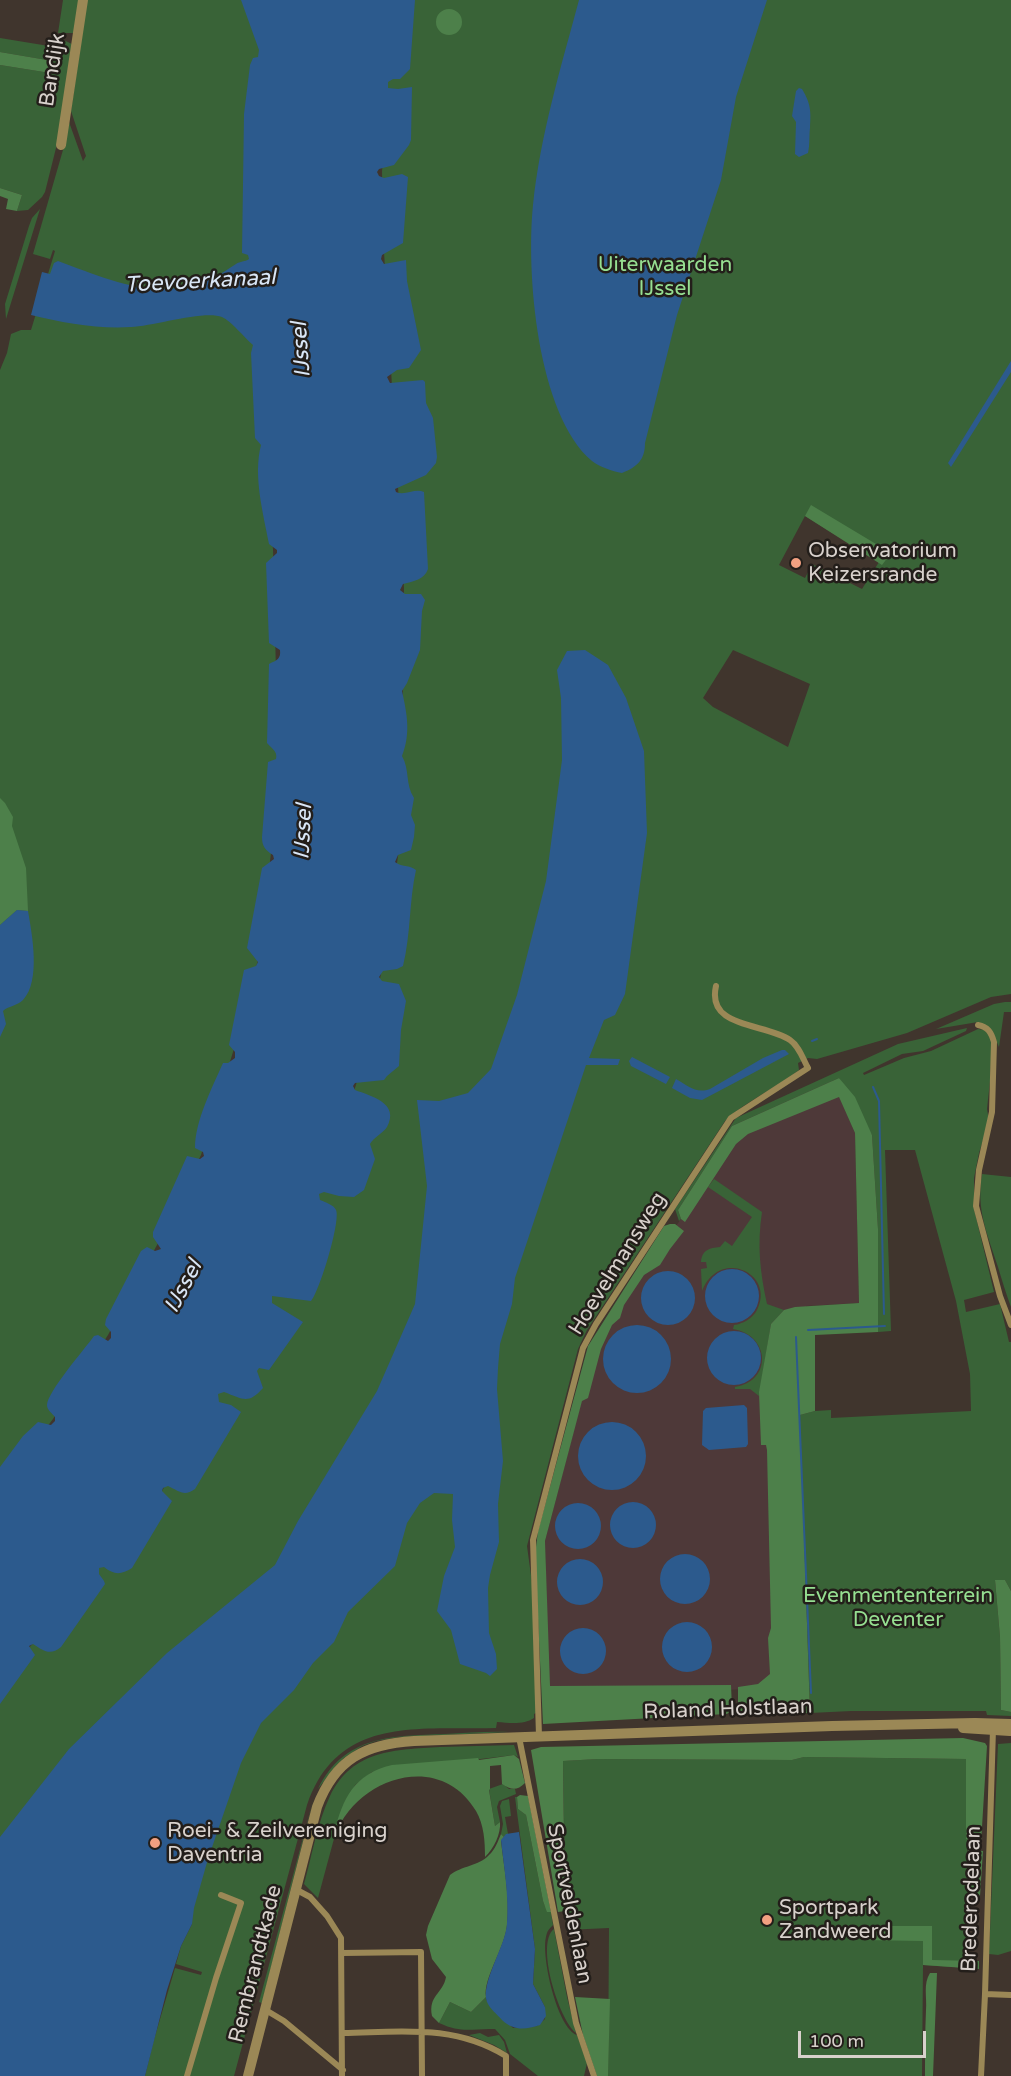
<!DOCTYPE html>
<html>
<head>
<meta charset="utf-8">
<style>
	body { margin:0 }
	#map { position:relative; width:1011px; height:2076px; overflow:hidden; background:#40352d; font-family:"Varela Round",sans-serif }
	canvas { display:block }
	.scale { position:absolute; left:798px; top:2031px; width:128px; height:27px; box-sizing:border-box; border:3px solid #d8d1cc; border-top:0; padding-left:8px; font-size:18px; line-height:21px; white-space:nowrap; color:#d8d1cc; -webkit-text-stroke:4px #231e1a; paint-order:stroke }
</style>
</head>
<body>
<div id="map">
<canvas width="1011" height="2076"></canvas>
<div class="scale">100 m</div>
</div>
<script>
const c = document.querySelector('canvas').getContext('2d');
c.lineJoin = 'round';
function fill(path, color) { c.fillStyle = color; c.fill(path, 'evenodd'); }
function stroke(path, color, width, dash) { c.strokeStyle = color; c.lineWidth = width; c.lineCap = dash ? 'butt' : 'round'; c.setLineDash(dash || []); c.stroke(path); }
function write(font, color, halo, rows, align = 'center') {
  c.font = font + ' "Varela Round",sans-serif'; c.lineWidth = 5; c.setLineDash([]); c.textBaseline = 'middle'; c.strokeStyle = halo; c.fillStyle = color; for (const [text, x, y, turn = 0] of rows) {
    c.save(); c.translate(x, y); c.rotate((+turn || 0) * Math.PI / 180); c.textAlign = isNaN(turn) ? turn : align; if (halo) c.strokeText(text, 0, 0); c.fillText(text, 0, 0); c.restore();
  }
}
const industrial = new Path2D(`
	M 832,1080 L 855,1133 L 859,1303 L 806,1306 L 781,1688 L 549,1696 L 545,1541 L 599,1333 L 681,1219 L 732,1126 Z`);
const green = new Path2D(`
	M 63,0 L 80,0 L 74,33 L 58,33 Z
	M 87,0 L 267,0 L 261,444 L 273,549 L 278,755 L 271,853 L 258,960 L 233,1052 L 201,1155 L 157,1245 L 108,1335 L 53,1419 L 0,1488 L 0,370 L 7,353 L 11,334 L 21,330 L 31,330 L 55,251 L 53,250 L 50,259 L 33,254 L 65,143 L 69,122 L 83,161 L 86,156 L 71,111 Z
	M 401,0 L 1011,0 L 1011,994 L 991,997 L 907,1033 L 817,1059 L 808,1058 L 798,1063 L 799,1070 C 775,1089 747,1100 725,1121 L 587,1330 L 578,1349 L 527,1546 L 533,1590 L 538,1712 L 534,1714 L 534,1718 C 524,1725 510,1723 497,1722 L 496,1728 C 418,1730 338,1715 307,1805 L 234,2076 L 145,2076 L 153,2043 L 175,1968 L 201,1975 L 202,1972 L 176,1964 L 181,1946 L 192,1924 L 0,1878 L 0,1681 L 98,1569 L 162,1491 L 218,1392 L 319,1194 L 356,1085 L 381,974 L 398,856 L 402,757 L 404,588 L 384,252 L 382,172 L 387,86 ZM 805,516 L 879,562 L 862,589 L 812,564 L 805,578 L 779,565 ZM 733,650 L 810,684 L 788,747 L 713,707 L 703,698 Z
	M 57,37 L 72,44 L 57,144 L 45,192 L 42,197 L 28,210 L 17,211 L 22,195 L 0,188 L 0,65 L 50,73 L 53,61 L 0,52 L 0,38 L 55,47 Z
	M 40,209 L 6,319 L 5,304 L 29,226 L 32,218 Z
	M 1005,1002 L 1011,1002 L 1011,1012 L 1004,1012 L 999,1047 C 994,1035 991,1026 978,1022 L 936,1029 L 994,1004 Z
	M 967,1028 L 966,1031 L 923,1051 L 902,1054 L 863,1073 L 864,1075 L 904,1058 L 931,1051 L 978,1029 L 984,1030 L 988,1033 L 992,1042 L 990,1081 L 987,1109 L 989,1121 L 979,1153 L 974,1178 L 974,1209 L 994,1292 L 964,1300 L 966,1312 L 1000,1304 L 1009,1342 L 1011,1342 L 1011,1591 L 1005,1580 L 995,1581 L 1000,1637 L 1001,1710 L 1011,1712 L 1011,1716 L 987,1715 L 986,1711 L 851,1711 L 810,1713 L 800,1415 L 815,1411 L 831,1410 L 831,1418 L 971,1411 L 970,1374 L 956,1301 L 915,1150 L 885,1150 L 891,1331 L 878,1332 L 878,1229 L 872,1135 L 839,1078 L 732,1126 L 678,1210 L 681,1219 L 679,1221 L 675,1209 L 736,1118 L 898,1044 Z
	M 982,1174 L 1011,1177 L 1011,1307 C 1006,1294 1002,1280 998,1267 C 987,1233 976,1210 982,1174 Z
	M 714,1179 L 762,1212 C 757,1245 760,1272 767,1304 L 784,1310 L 771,1324 L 759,1396 L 750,1389 L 735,1389 L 735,1387 C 773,1381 770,1335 733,1329 L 734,1325 C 743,1324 753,1318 757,1310 C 776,1273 719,1247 702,1291 L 701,1269 L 707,1268 L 706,1262 L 701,1262 C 702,1250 709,1248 720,1247 L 725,1241 L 732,1246 L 752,1217 L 708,1187 Z
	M 509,1732 L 399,1737 L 376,1741 L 362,1746 L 344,1758 L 334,1768 L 318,1789 C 344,1735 393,1736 445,1734 C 466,1733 488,1731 509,1732 Z
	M 1011,1743 L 1011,1951 L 998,1955 L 989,1954 L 998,1744 Z
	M 514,1745 L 518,1757 L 514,1755 L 372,1772 L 355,1785 L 335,1835 L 318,1898 L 304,1884 C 312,1856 317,1823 330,1796 C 353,1749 395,1750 440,1747 C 465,1746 489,1746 514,1745 Z
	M 804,1757 L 966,1759 L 969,1968 L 923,1965 L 922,2076 L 608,2076 L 609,1928 L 566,1930 L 563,1761 L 598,1759 L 792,1760 Z
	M 503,1784 L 509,1789 L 515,1789 L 516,1794 L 499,1801 L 497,1807 L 500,1822 L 495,1826 L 489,1789 Z
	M 314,1797 L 262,2003 L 259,2002 Z
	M 515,1797 L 517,1797 L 518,1809 L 526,1815 L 543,1901 L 545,1906 L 551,1912 L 553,1925 C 549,1929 547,1931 546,1937 C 541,1956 557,2028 577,2035 L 587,2063 L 584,2076 L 538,2076 L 510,2054 L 505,2040 L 495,2029 C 472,2028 463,2034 439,2023 L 450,2002 L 471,2012 L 486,1997 L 487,2001 L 513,2028 L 537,2026 L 545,2019 L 545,2007 L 533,1984 L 535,1949 Z
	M 509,1799 L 511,1816 L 505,1817 L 508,1834 L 504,1837 L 501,1834 L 503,1824 L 500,1806 L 502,1801 Z
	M 554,1929 L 567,1997 L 576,2033 C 559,2020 535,1943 554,1929 Z
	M 480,2033 L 488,2037 L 499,2035 L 504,2042 L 507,2053 L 494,2045 L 469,2035 Z`);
const forest = new Path2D(`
	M436 22a13 13 0 1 1 26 0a13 13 0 1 1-26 0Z
	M 0,52 L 53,61 L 50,73 L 0,65 Z
	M 0,188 L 22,195 L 17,211 L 6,209 L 8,199 L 0,196 Z
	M 811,505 L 891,553 L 882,565 L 805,516 Z
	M 0,798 L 5,803 L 13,817 L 12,826 L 26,868 L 28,911 L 17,910 L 0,925 Z
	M 839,1078 L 855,1097 L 872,1135 L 878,1229 L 878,1332 L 815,1335 L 815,1411 L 800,1415 L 810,1713 L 738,1714 L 738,1687 L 758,1684 L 770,1674 L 768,1638 L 771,1628 L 767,1450 L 766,1445 L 761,1445 L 759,1392 L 771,1324 L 784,1310 L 795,1307 L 859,1303 L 855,1133 L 839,1097 L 748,1134 L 736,1144 L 685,1222 L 681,1219 L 678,1210 L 732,1126 Z
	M 670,1224 L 675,1224 L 684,1231 L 670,1249 L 660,1265 L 644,1275 L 624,1305 L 620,1318 L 612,1325 L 601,1349 L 588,1398 L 582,1401 L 545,1541 L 550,1686 L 731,1685 L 732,1709 L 727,1714 L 543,1724 L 535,1555 L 538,1531 L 588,1346 L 664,1226 Z
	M 995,1580 L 1005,1580 L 1011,1591 L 1011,1712 L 1001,1710 L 1000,1637 Z
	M 963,1738 L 985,1743 L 987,1746 L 981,1843 L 966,1839 L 966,1759 L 804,1757 L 792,1760 L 598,1759 L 563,1761 L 565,1911 L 558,1912 L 531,1750 L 541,1747 Z
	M 514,1755 L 519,1759 L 525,1783 C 517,1791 511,1790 502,1784 L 501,1765 L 490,1766 L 490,1789 L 489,1790 L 495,1826 L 500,1822 C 501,1834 494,1848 485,1857 C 485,1841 484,1825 476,1811 C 440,1750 357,1777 335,1835 L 334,1833 C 343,1798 354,1774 392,1765 L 478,1758 L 479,1760 Z
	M 520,1795 L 528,1796 L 551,1912 L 547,1912 L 543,1901 L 526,1815 L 518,1809 L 517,1797 Z
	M 501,1834 L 504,1837 L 501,1841 C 504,1868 510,1897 507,1925 C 505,1948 483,1978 486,1997 L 471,2012 L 450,2002 L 439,2023 L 432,2016 C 428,1995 443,1994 446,1977 L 432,1959 L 426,1935 L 428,1926 L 450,1875 C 461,1866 479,1866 489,1855 C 495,1850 498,1841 501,1834 Z
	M 968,1850 L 983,1851 L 980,1896 L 967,1883 Z
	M 864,1926 L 932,1926 L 932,1960 L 979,1961 L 979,1969 L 923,1965 L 923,1941 L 864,1940 Z
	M 930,1973 L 937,1973 L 933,2076 L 925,2076 C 925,2054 925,2032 926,2010 C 927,1997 923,1984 930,1973 Z
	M 575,1997 L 610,1999 L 608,2076 L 597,2076 L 583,2035 Z`);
const water = new Path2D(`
	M 241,0 L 415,0 L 410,69 L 400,79 L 393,79 L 388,82 L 388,88 L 398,89 L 412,87 L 411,140 L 409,145 L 394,165 L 379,169 L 377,172 L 379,176 L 384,178 L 402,174 L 408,177 L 403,243 L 382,255 L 381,259 L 384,264 L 406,260 L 407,281 L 421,350 L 409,368 L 397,370 L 387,377 L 390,383 L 423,380 L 425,382 L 426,403 L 433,418 L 437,457 L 436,463 L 426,475 L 395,489 L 396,492 C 405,496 415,488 424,492 L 428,569 C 424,580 414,581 403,584 L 400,590 L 405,594 L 421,594 L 425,600 L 422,611 L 420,650 L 407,683 L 402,691 C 407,714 411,733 402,756 C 410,770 405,784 414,798 L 411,815 L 415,825 L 414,837 L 411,850 L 398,855 L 395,862 C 401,867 410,865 416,870 C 409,901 411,934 403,966 L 397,969 L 383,971 L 379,977 L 382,981 L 399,984 L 406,1001 L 401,1030 L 399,1066 L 387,1076 L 384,1080 L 355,1083 L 353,1086 L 355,1090 C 371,1096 400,1103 387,1127 C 383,1133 374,1137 370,1144 L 375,1159 L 364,1190 L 354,1197 L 339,1196 L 324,1192 L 319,1194 L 320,1200 C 325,1202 334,1205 336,1210 C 341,1221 319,1293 311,1301 L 272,1296 L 272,1303 L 303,1322 L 269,1370 L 259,1368 L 257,1371 L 263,1388 C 248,1405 243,1399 224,1392 L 218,1394 L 219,1402 L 231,1405 L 241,1412 L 195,1489 C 184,1497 179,1491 168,1486 L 163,1488 L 162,1491 L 172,1501 L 132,1568 C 121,1575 114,1575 104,1567 L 99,1568 L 99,1574 L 104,1581 L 105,1584 L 61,1647 C 50,1656 44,1651 33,1644 L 29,1646 L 35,1655 L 0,1704 L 0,1467 L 23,1436 L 38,1422 L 51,1425 L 55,1421 L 55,1417 C 52,1413 47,1410 47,1405 C 48,1391 84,1350 94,1336 L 98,1335 L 108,1341 L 111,1338 L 111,1332 L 105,1325 L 106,1319 L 141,1251 L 147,1247 L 155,1251 L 161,1249 L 153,1237 L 153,1232 L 187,1156 L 200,1159 L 204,1156 L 203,1152 L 195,1148 C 195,1121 212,1088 223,1063 L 228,1063 L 235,1058 L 235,1052 L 229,1045 L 244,970 L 256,966 L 258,962 L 247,948 L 262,868 L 274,859 L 273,855 C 265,850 262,846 262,837 L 268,762 L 276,759 C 278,751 271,748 267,743 L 269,664 C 277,660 281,659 280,650 L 269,643 L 266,563 L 277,553 L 277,550 L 269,544 C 263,512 253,476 261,445 L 255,438 L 251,353 L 253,345 C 245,338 231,321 222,317 C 204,310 154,326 131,327 C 97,329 63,323 31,315 L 42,272 L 50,274 L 54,263 L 58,261 C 110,280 157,303 213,278 C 221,274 228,269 236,264 C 240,261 245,262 249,259 L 248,255 L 242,253 L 244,114 L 250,65 L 253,58 L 258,57 L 259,50 Z
	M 579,0 L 767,0 L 736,97 L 721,180 L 677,315 L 645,443 C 645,460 637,467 622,473 C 612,471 600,467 592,461 C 537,414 526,273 533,205 C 540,136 561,67 579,0 Z
	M 799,88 L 802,89 C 811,104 811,111 810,128 C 809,137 810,144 808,153 L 799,157 L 795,154 L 796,122 L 792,116 L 796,91 Z
	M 1011,361 L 1011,372 L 951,467 L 948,463 Z
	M 585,650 L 608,665 L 626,698 L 644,751 L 647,833 L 625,994 L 615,1015 L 604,1020 L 589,1058 L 620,1059 L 618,1065 L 586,1065 L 515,1278 L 512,1304 L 500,1344 L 498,1368 L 497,1389 L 503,1461 L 498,1504 L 499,1542 L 490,1575 L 488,1588 L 489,1633 L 496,1654 L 497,1669 L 490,1676 L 486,1673 L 460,1664 L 451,1630 L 437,1611 L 444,1576 L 455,1547 L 452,1520 L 453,1494 L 434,1493 L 420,1503 L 407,1523 L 395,1566 L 348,1612 L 334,1642 L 313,1663 L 294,1690 L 261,1723 L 241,1763 L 208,1859 L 194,1908 L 192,1924 L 181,1946 L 167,1990 L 145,2076 L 0,2076 L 0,1837 L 69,1749 L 167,1653 L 275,1565 L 298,1521 L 377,1391 L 415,1304 L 427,1186 L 417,1100 L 439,1101 L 468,1093 L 491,1069 L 517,995 L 546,881 L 562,760 L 561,698 L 557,670 L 567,651 Z
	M 17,910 L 28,911 C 32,934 41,981 23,1000 C 17,1006 8,1006 3,1011 L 6,1024 L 0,1037 L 0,925 Z
	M 782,1050 L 785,1050 L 789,1054 L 702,1100 L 690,1098 L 672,1088 L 676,1079 C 688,1086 696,1094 710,1089 L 763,1058 Z
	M 632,1057 L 670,1077 L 666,1084 L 631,1066 L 629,1061 Z
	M705 1296a27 27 0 1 1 54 0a27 27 0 1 1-54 0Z
	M641 1298a27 27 0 1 1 54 0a27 27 0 1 1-54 0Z
	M603 1359a34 34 0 1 1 68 0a34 34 0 1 1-68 0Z
	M707 1358a27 27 0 1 1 54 0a27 27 0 1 1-54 0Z
	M 744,1405 L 747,1408 L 748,1444 L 746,1447 L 709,1450 L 702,1445 L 703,1411 L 706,1408 Z
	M578 1456a34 34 0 1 1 68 0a34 34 0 1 1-68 0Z
	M610 1525a23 23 0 1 1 46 0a23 23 0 1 1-46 0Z
	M555 1526a23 23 0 1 1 46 0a23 23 0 1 1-46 0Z
	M660 1579a25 25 0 1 1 50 0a25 25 0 1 1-50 0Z
	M557 1582a23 23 0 1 1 46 0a23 23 0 1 1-46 0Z
	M662 1647a25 25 0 1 1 50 0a25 25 0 1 1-50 0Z
	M560 1651a23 23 0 1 1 46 0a23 23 0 1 1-46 0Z
	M 519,1832 L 535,1949 L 533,1984 L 545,2007 L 546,2016 L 540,2025 C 525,2030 514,2031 502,2020 C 497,2014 490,2009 487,2002 C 480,1983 506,1946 507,1923 C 509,1895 504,1868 501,1840 L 506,1834 Z`);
const stream = new Path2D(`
	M 812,1041 L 817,1039
	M 873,1087 L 879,1101 L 884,1314
	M 808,1330 L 885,1326
	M 796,1337 L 811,1693`);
const minor = new Path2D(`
	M 978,1025 C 988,1027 991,1032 994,1042 L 992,1112 L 979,1170 L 976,1206 L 1000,1296 L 1011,1325
	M 539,1736 L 533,1540 L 583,1348 L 596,1324 L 731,1118 L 808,1068 C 803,1059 799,1046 790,1040 C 766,1023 706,1029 716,986
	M 519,1737 L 576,2023 L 594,2076
	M 295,1889 L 310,1897 L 327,1916 L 341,1938 L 342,2076
	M 342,1953 L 421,1952 L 422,2076
	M 985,1994 L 1011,1995
	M 264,2009 L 284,2021 L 343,2070
	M 343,2033 C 402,2032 454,2024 506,2056 L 506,2076
	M 187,2076 L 216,1978 L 241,1903 L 221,1895
	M 981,2076 L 985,1994 L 993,1729`);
const tertiary = new Path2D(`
	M 61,145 L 83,0
	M 963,1728 L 1010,1731
	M 248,2076 L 317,1807 C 335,1759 365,1744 414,1741 L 832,1726 L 975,1723 L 1011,1724`);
const markers = [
	[796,563,6,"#f2a081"],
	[155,1843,6,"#f2a081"],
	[767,1920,6,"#f2a081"]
];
const streetNames = [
	["Bandijk",53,70,-81],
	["Hoevelmansweg",618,1264,-58],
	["Roland Holstlaan",728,1710,-2],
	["Brederodelaan",972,1899,-88],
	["Sportveldenlaan",569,1904,79],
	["Rembrandtkade",256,1964,-76]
];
const parkNames = [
	["Uiterwaarden",665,265],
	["IJssel",665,289],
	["Evenmententerrein",898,1596],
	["Deventer",898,1620]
];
const poiNames = [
	["Observatorium",808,551],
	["Keizersrande",808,575],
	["Roei- & Zeilvereniging",167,1831],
	["Daventria",167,1855],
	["Sportpark",779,1908],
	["Zandweerd",779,1932]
];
const waterNames = [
	["Toevoerkanaal",200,282,-3],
	["IJssel",302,350,-94],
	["IJssel",304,832,-87],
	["IJssel",184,1287,-62]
];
fill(industrial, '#4e3939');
fill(green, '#396337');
fill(forest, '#4d804a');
fill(water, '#2c5a8d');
stroke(stream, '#2c5a8d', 2);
stroke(minor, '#9b8856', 6);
stroke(tertiary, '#9b8856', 10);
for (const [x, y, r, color] of markers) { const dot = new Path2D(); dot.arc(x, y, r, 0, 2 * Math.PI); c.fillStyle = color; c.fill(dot); stroke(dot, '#231e1a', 2); }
write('21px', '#d8d1cc', '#231e1a', streetNames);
write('21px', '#96df91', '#231e1a', parkNames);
write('21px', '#d8d1cc', '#231e1a', poiNames, 'left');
write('italic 22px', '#d9e6f6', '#231e1a', waterNames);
</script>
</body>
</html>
